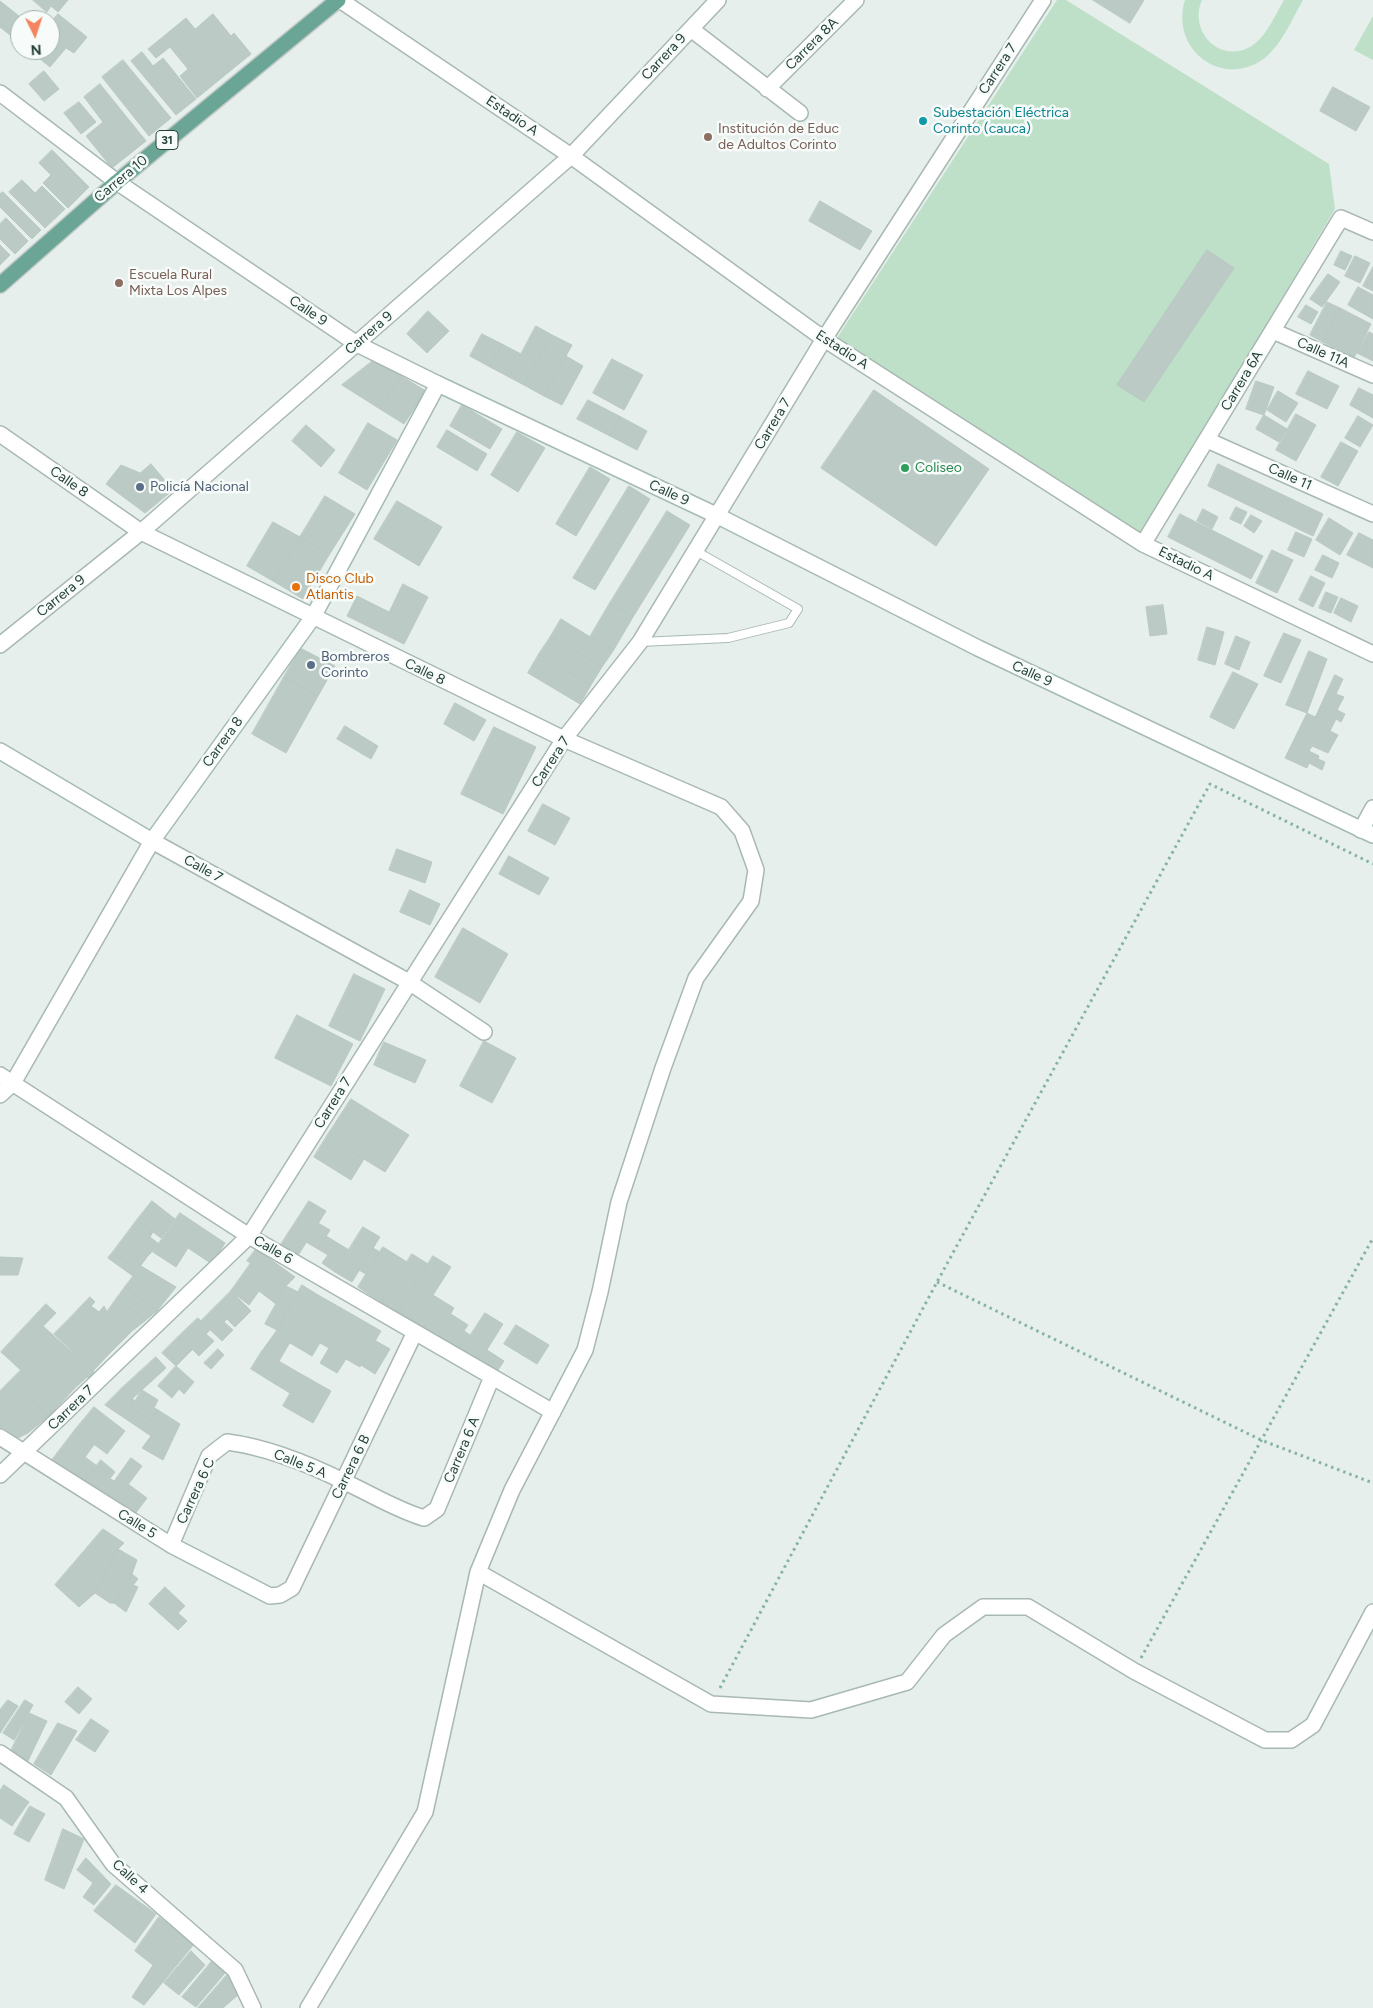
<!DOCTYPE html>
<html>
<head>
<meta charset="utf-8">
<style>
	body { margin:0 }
	#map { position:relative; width:1373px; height:2008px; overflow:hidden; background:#e6efeb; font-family:Figtree,sans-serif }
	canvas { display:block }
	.north { position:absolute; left:10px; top:10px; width:50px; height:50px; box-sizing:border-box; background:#f7fbf9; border:1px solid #a3b1ad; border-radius:50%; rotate:176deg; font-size:14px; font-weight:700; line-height:20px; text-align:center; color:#24423a }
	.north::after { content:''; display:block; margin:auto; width:18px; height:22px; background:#f4845f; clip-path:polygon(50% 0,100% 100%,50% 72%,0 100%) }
</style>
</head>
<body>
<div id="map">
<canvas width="1373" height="2008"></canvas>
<div class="north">N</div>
</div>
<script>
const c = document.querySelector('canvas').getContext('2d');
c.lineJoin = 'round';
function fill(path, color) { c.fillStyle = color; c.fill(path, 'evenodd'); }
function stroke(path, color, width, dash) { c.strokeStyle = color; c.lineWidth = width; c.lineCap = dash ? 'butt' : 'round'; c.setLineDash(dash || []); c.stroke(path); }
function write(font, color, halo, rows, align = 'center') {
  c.font = font + ' Figtree,sans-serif'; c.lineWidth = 5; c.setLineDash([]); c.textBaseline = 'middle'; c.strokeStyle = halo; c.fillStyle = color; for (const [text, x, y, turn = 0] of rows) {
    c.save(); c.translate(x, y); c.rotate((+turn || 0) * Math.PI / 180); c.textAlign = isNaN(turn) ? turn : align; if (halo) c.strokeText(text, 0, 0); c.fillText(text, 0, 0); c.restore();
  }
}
const green = new Path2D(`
	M 1057,0 L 1066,0 L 1329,164 L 1335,209 L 1141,535 L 837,338 Z
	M 1185,0 L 1202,0 C 1188,30 1219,64 1250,47 C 1266,38 1275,15 1284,0 L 1303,0 C 1292,19 1281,47 1262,60 C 1220,88 1170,48 1185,0 Z
	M 1373,16 L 1373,60 L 1354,50 Z`);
const building = new Path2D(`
	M 33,0 L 68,0 L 58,12 L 51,6 L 47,12 Z
	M 1093,0 L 1144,0 L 1130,23 Z
	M 0,1 L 24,20 L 20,20 L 20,43 L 0,27 Z
	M 58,14 L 87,37 L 74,53 L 66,48 L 50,67 L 29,50 L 50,50 L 50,24 Z
	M 213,14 L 231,36 L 234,33 L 251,54 L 197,98 L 180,76 L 188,69 L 170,47 L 156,58 L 148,49 L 186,18 L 195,29 Z
	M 142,52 L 153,66 L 163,58 L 196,99 L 176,115 L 131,61 Z
	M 123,60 L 171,118 L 149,136 L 102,77 Z
	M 44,71 L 59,89 L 44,101 L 29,84 Z
	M 100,84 L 146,141 L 112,168 L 86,136 L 103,122 L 84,97 Z
	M 1333,87 L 1370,107 L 1356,131 L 1320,111 Z
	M 79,102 L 96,122 L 81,134 L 64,113 Z
	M 52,150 L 89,187 L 68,208 L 43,183 L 51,175 L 39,163 Z
	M 22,180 L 35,193 L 42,186 L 65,209 L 45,228 L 9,192 Z
	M 3,192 L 41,230 L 32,239 L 0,207 L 0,194 Z
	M 820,201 L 872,231 L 860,250 L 809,221 Z
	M 6,218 L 28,241 L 15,254 L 0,239 L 0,224 Z
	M 0,245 L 10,255 L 0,265 Z
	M 1207,250 L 1234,268 L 1144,402 L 1117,385 Z
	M 1341,251 L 1352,256 L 1345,270 L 1334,265 Z
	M 1355,256 L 1370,263 L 1360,283 L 1345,276 Z
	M 1373,267 L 1373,291 L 1363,286 Z
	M 1328,274 L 1340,282 L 1322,307 L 1310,299 Z
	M 1358,287 L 1373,295 L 1373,319 L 1348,305 Z
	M 1327,302 L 1340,308 L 1323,342 L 1310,335 Z
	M 1306,305 L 1318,312 L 1311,324 L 1298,317 Z
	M 1340,308 L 1371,324 L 1354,358 L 1323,342 Z
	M 428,311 L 449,331 L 427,353 L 407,334 Z
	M 536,326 L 552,335 L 524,385 L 509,377 Z
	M 1369,332 L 1373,334 L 1373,361 L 1357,353 Z
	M 482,334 L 502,344 L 490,367 L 470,356 Z
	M 552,335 L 572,345 L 544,396 L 524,385 Z
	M 502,344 L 521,354 L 509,377 L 490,367 Z
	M 566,356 L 583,366 L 562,405 L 544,396 Z
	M 612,359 L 643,375 L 624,410 L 593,393 Z
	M 374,360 L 401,376 L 380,409 L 342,385 Z
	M 1308,371 L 1339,386 L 1327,409 L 1296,394 Z
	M 401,376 L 426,391 L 404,424 L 380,409 Z
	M 1256,381 L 1274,387 L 1264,415 L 1246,409 Z
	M 1359,388 L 1373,395 L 1373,418 L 1350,405 Z
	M 874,390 L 989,469 L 936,546 L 821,468 Z
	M 1278,391 L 1298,403 L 1286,422 L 1267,410 Z
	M 588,400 L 621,417 L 610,436 L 577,419 Z
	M 462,405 L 502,429 L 490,449 L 450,426 Z
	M 1296,414 L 1316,425 L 1296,461 L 1276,450 Z
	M 1264,415 L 1287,429 L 1279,442 L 1256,429 Z
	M 1358,416 L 1373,425 L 1360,447 L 1345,438 Z
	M 621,417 L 647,431 L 637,450 L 610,436 Z
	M 368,423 L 397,440 L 367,490 L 339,473 Z
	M 306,425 L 335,450 L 321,467 L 292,441 Z
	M 447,430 L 487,454 L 477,471 L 437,447 Z
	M 517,432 L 545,448 L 518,492 L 491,475 Z
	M 1341,442 L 1358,451 L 1338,486 L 1321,477 Z
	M 151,464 L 173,490 L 145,513 L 106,484 L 121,465 L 140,473 Z
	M 1218,464 L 1323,514 L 1313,536 L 1208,486 Z
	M 590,467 L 610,479 L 576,536 L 556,524 Z
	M 629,486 L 650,499 L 595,590 L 573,578 Z
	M 325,496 L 355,514 L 329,555 L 300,537 Z
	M 397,501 L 442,527 L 419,566 L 374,539 Z
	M 1236,507 L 1247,512 L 1241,524 L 1230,519 Z
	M 1203,509 L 1218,517 L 1212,529 L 1197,521 Z
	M 667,511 L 690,525 L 633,617 L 610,603 Z
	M 1180,514 L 1263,556 L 1251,579 L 1168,537 Z
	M 1251,515 L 1262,521 L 1254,533 L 1244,526 Z
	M 1329,518 L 1353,533 L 1340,555 L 1316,540 Z
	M 273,522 L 300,537 L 273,581 L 247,566 Z
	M 1296,532 L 1312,539 L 1304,557 L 1288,550 Z
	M 1359,533 L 1373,540 L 1373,568 L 1347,555 Z
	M 300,537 L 329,555 L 303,599 L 273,581 Z
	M 1272,550 L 1293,560 L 1277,593 L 1256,583 Z
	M 1323,555 L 1339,563 L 1332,578 L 1315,570 Z
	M 1311,576 L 1325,583 L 1313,607 L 1299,600 Z
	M 403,584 L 428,597 L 404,644 L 347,616 L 357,596 L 389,612 Z
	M 1326,592 L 1338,597 L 1331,613 L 1319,608 Z
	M 1341,598 L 1358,606 L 1351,622 L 1334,613 Z
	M 610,603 L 633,617 L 613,651 L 590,637 Z
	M 1163,605 L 1167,634 L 1150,636 L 1146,607 Z
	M 561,619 L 613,651 L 602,667 L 551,636 Z
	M 1207,627 L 1224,632 L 1215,665 L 1198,660 Z
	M 1284,633 L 1301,640 L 1281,683 L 1264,676 Z
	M 551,636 L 602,667 L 591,685 L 539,654 Z
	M 1236,636 L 1250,642 L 1239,670 L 1225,664 Z
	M 300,648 L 335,666 L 318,696 L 284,677 Z
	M 1309,651 L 1327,659 L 1307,713 L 1286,705 Z
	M 539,654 L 591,685 L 580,704 L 528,673 Z
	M 1233,672 L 1258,684 L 1234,729 L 1210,717 Z
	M 1335,675 L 1343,679 L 1336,694 L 1344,697 L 1337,710 L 1345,714 L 1341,722 L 1336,719 L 1330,731 L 1338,735 L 1328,753 L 1312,746 L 1309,751 L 1319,756 L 1318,759 L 1325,762 L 1322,770 L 1309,763 L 1307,768 L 1285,758 L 1307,713 L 1315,717 Z
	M 284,677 L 318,696 L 286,753 L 252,734 Z
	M 455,703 L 486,720 L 474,741 L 444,724 Z
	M 345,726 L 378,746 L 371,759 L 337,739 Z
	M 494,727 L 536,747 L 503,814 L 461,794 Z
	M 543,804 L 570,818 L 555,845 L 528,831 Z
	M 397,849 L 432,862 L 425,883 L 389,870 Z
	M 509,856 L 549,878 L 539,895 L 499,874 Z
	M 410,890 L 440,904 L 430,925 L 400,912 Z
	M 463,928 L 508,954 L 480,1003 L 435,977 Z
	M 354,974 L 385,989 L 360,1041 L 329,1026 Z
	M 297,1015 L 353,1044 L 331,1086 L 275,1058 Z
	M 484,1041 L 516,1058 L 492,1103 L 460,1086 Z
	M 384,1042 L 426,1060 L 415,1083 L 374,1065 Z
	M 351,1099 L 409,1135 L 385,1172 L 327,1136 Z
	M 327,1136 L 364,1159 L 351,1180 L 314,1157 Z
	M 152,1201 L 175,1219 L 161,1238 L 137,1220 Z
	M 309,1201 L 326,1211 L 297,1257 L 280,1246 Z
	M 180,1213 L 225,1243 L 212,1264 L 188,1248 L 176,1267 L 153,1252 Z
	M 137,1220 L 153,1232 L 150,1237 L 159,1244 L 147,1257 L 142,1253 L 132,1267 L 113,1252 Z
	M 318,1223 L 330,1230 L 318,1249 L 306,1242 Z
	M 363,1227 L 380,1237 L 352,1282 L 335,1272 Z
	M 326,1236 L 349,1250 L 335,1272 L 322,1263 L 328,1255 L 318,1249 Z
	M 383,1247 L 407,1262 L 381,1302 L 358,1287 Z
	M 373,1248 L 380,1252 L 366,1274 L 359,1270 Z
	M 256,1249 L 295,1277 L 286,1286 L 247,1261 Z
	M 113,1252 L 132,1267 L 142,1253 L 147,1257 L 133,1276 L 108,1258 Z
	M 412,1254 L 428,1264 L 398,1312 L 381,1302 Z
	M 433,1256 L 451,1267 L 433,1295 L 454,1308 L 437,1336 L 398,1312 Z
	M 0,1257 L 23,1258 L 18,1275 L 0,1275 Z
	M 251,1263 L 286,1286 L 276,1304 L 259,1291 L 249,1305 L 231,1291 Z
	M 141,1266 L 176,1287 L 157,1311 L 125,1287 Z
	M 302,1285 L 318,1295 L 279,1361 L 262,1351 L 277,1330 Z
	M 286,1286 L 298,1292 L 277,1330 L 265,1324 Z
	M 125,1287 L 157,1311 L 146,1320 L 117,1298 Z
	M 231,1291 L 251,1311 L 235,1327 L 215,1307 Z
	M 318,1295 L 341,1308 L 312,1356 L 290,1343 Z
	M 90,1297 L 95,1302 L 91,1306 L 99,1312 L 104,1306 L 107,1312 L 132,1331 L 109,1354 L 71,1317 Z
	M 117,1298 L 146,1320 L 132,1331 L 107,1312 Z
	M 46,1304 L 56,1313 L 26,1344 L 74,1389 L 49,1416 L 25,1393 L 35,1383 L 1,1352 Z
	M 215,1307 L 227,1319 L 224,1322 L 233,1330 L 222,1341 L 201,1321 Z
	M 341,1308 L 381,1331 L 360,1367 L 346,1359 L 337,1373 L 320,1363 L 329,1348 L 320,1343 Z
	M 485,1313 L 503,1324 L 478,1364 L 459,1353 Z
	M 451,1314 L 468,1325 L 464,1331 L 470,1335 L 460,1351 L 437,1336 Z
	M 71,1317 L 109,1354 L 93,1371 L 54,1334 Z
	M 198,1318 L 210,1330 L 206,1334 L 214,1341 L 199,1356 L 179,1336 Z
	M 516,1325 L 549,1345 L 537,1364 L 504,1344 Z
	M 43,1326 L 95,1373 L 90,1379 L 87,1377 L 74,1389 L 26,1344 Z
	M 179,1336 L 192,1350 L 176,1366 L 162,1353 Z
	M 376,1341 L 390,1349 L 375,1374 L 361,1365 Z
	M 218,1349 L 224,1355 L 211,1369 L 204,1363 Z
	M 487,1350 L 504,1361 L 496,1373 L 479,1363 Z
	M 262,1351 L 287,1366 L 275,1384 L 251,1369 Z
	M 156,1357 L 166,1368 L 132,1399 L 122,1388 Z
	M 176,1366 L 194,1382 L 184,1394 L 179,1389 L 172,1398 L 158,1386 Z
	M 287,1366 L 301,1374 L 290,1393 L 275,1384 Z
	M 21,1370 L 35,1383 L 25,1393 L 49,1416 L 28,1433 L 18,1438 L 2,1427 L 0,1429 L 0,1391 Z
	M 301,1374 L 331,1391 L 313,1423 L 283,1406 Z
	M 122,1388 L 135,1401 L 131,1408 L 151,1421 L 158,1410 L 180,1424 L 163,1460 L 142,1448 L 151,1436 L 105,1405 Z
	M 142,1390 L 158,1400 L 154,1408 L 158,1410 L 151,1421 L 131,1408 Z
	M 94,1407 L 125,1431 L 107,1454 L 75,1430 Z
	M 75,1430 L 94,1445 L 85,1457 L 97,1466 L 83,1484 L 52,1460 Z
	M 131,1458 L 142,1466 L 112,1506 L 97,1495 L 109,1478 L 114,1481 Z
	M 101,1460 L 115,1472 L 97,1495 L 83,1484 Z
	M 128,1484 L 147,1498 L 132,1518 L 114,1504 Z
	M 103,1529 L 124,1543 L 118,1549 L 95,1593 L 79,1607 L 55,1585 Z
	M 118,1549 L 137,1560 L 132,1574 L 114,1603 L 110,1603 L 95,1593 Z
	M 132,1574 L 138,1579 L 133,1585 L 138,1587 L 126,1612 L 114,1603 Z
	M 165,1587 L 185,1606 L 178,1613 L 187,1621 L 178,1630 L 149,1604 Z
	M 78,1687 L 92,1699 L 79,1714 L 65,1702 Z
	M 8,1700 L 18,1706 L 0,1733 L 0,1710 Z
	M 25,1700 L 33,1705 L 14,1740 L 3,1733 Z
	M 29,1713 L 47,1721 L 27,1763 L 10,1753 Z
	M 91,1719 L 109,1731 L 95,1752 L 76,1740 Z
	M 58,1723 L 77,1731 L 51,1775 L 34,1764 Z
	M 4,1785 L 29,1802 L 12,1826 L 0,1818 L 0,1791 Z
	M 30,1806 L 45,1814 L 29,1842 L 14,1834 Z
	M 63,1829 L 84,1839 L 64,1889 L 45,1880 Z
	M 86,1858 L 111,1884 L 94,1905 L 83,1897 L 93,1883 L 77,1870 Z
	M 116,1885 L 156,1914 L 135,1943 L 94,1911 Z
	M 159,1917 L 194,1944 L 144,2005 L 132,1997 L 153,1965 L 135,1951 Z
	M 191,1951 L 205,1965 L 179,1995 L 164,1983 Z
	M 213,1960 L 225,1973 L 196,2007 L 182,1997 Z
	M 227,1975 L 239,1994 L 223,2008 L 198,2008 Z`);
const path = new Path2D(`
	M 937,1282 L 1261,1440 L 1373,1483
	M 1141,1658 L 1373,1238
	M 720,1688 L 937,1282 L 1210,784 L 1373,864`);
const lane = new Path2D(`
	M 640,642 L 728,638 L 789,623 L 798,609 L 696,551`);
const street = new Path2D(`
	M 340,0 L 571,156 L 824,339 L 1143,544 L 1373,654
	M 691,29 L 800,113
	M 767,89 L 856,0
	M 0,93 L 117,182 L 357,344 L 438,384
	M 1273,331 L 1373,375
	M 0,434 L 141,532 L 564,739 L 721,807 L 742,831 L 756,870 L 751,901 L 696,978 L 663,1068 L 619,1202 L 600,1292 L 585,1350 L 512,1490 L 478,1572 L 425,1812 L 308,2008
	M 1207,440 L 1373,514
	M 1143,544 L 1341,218 L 1373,232
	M 0,645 L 141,532 L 571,156 L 718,0
	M 1361,830 L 1373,808
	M 0,1075 L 249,1236 L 553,1412
	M 0,1095 L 13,1083 L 152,841 L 409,982 L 484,1032
	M 0,1437 L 171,1545 L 270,1596 L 280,1595 L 292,1588 L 415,1332
	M 0,1475 L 249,1236 L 564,739 L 640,642 L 824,339 L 1043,0
	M 171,1545 L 209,1456 L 227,1442 C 266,1447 311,1465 347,1483 C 373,1495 397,1510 424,1518 L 437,1509 L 492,1377
	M 478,1572 L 711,1704 L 811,1710 L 907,1682 L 944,1635 L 983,1607 L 1028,1607 L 1134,1671 L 1265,1740 L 1291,1740 L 1313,1725 L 1373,1612
	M 0,1753 L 66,1798 L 113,1864 L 235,1970 L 253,2008`);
const secondary = new Path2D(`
	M 0,751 L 152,841 L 313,617 L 438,384 L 718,516 L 978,648 L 1373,835`);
const primary = new Path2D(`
	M 0,285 L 117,182 L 338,0`);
const markers = [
	[923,121,5,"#0f9aa8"],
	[708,137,5,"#8d6e63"],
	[119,283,5,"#8d6e63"],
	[905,468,5,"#2e9e5b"],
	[140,487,5,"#5c6f8a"],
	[296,587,5,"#e8710a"],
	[311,665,5,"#5c6f8a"]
];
const shields = [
	[167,140,22]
];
const shieldNames = [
	["31",167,140]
];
const streetNames = [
	["Carrera 8A",812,44,-45],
	["Carrera 9",664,57,-47],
	["Carrera 7",998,69,-57],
	["Estadio A",512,116,34],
	["Carrera 10",121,179,-40],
	["Calle 9",308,311,34],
	["Carrera 9",369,333,-41],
	["Estadio A",842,350,33],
	["Calle 11A",1323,353,24],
	["Carrera 6A",1242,381,-59],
	["Carrera 7",773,424,-59],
	["Calle 11",1290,477,24],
	["Calle 8",69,482,35],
	["Calle 9",669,493,25],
	["Estadio A",1186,564,26],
	["Carrera 9",61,596,-39],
	["Calle 8",425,672,26],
	["Calle 9",1032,674,25],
	["Carrera 8",223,742,-54],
	["Carrera 7",551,762,-57],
	["Calle 7",203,869,29],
	["Carrera 7",333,1103,-58],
	["Calle 6",273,1250,30],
	["Carrera 7",71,1408,-44],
	["Carrera 6 A",462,1450,-67],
	["Calle 5 A",300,1464,22],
	["Carrera 6 B",351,1467,-64],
	["Carrera 6 C",196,1491,-65],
	["Calle 5",137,1524,32],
	["Calle 4",130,1877,43]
];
const cultureNames = [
	["Subestación Eléctrica",933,113],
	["Corinto (cauca)",933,129]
];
const educationNames = [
	["Institución de Educ",718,129],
	["de Adultos Corinto",718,145],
	["Escuela Rural",129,275],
	["Mixta Los Alpes",129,291]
];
const leisureNames = [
	["Coliseo",915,468]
];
const serviceNames = [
	["Policía Nacional",150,487],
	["Bombreros",321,657],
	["Corinto",321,673]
];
const foodNames = [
	["Disco Club",306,579],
	["Atlantis",306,595]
];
fill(green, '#bfe0c8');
fill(building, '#bbcac4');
stroke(building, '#b8c9c2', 1);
stroke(lane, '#a8b8b2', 10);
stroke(street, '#a8b8b2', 18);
stroke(secondary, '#a4bbb3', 18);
stroke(primary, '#c2cac8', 18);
stroke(path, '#86b3a5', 3, [2.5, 4]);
stroke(lane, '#fff', 8);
stroke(street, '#fff', 15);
stroke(secondary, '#fff', 15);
stroke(primary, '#6aa596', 15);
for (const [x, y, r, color] of markers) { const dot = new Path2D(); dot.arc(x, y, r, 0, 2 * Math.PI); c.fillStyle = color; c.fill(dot); stroke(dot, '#f7fbf9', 2); }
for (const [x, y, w] of shields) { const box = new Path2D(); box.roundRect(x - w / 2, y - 9.5, w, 19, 4); c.fillStyle = '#f7fbf9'; c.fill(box); stroke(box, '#24423a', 1); }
write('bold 12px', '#24423a', null, shieldNames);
write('14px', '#24423a', '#f7fbf9', streetNames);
write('14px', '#0d838f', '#f7fbf9', cultureNames, 'left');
write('14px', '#785e54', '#f7fbf9', educationNames, 'left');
write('14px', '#27864d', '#f7fbf9', leisureNames, 'left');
write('14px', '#4e5e75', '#f7fbf9', serviceNames, 'left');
write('14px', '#c56008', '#f7fbf9', foodNames, 'left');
</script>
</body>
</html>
